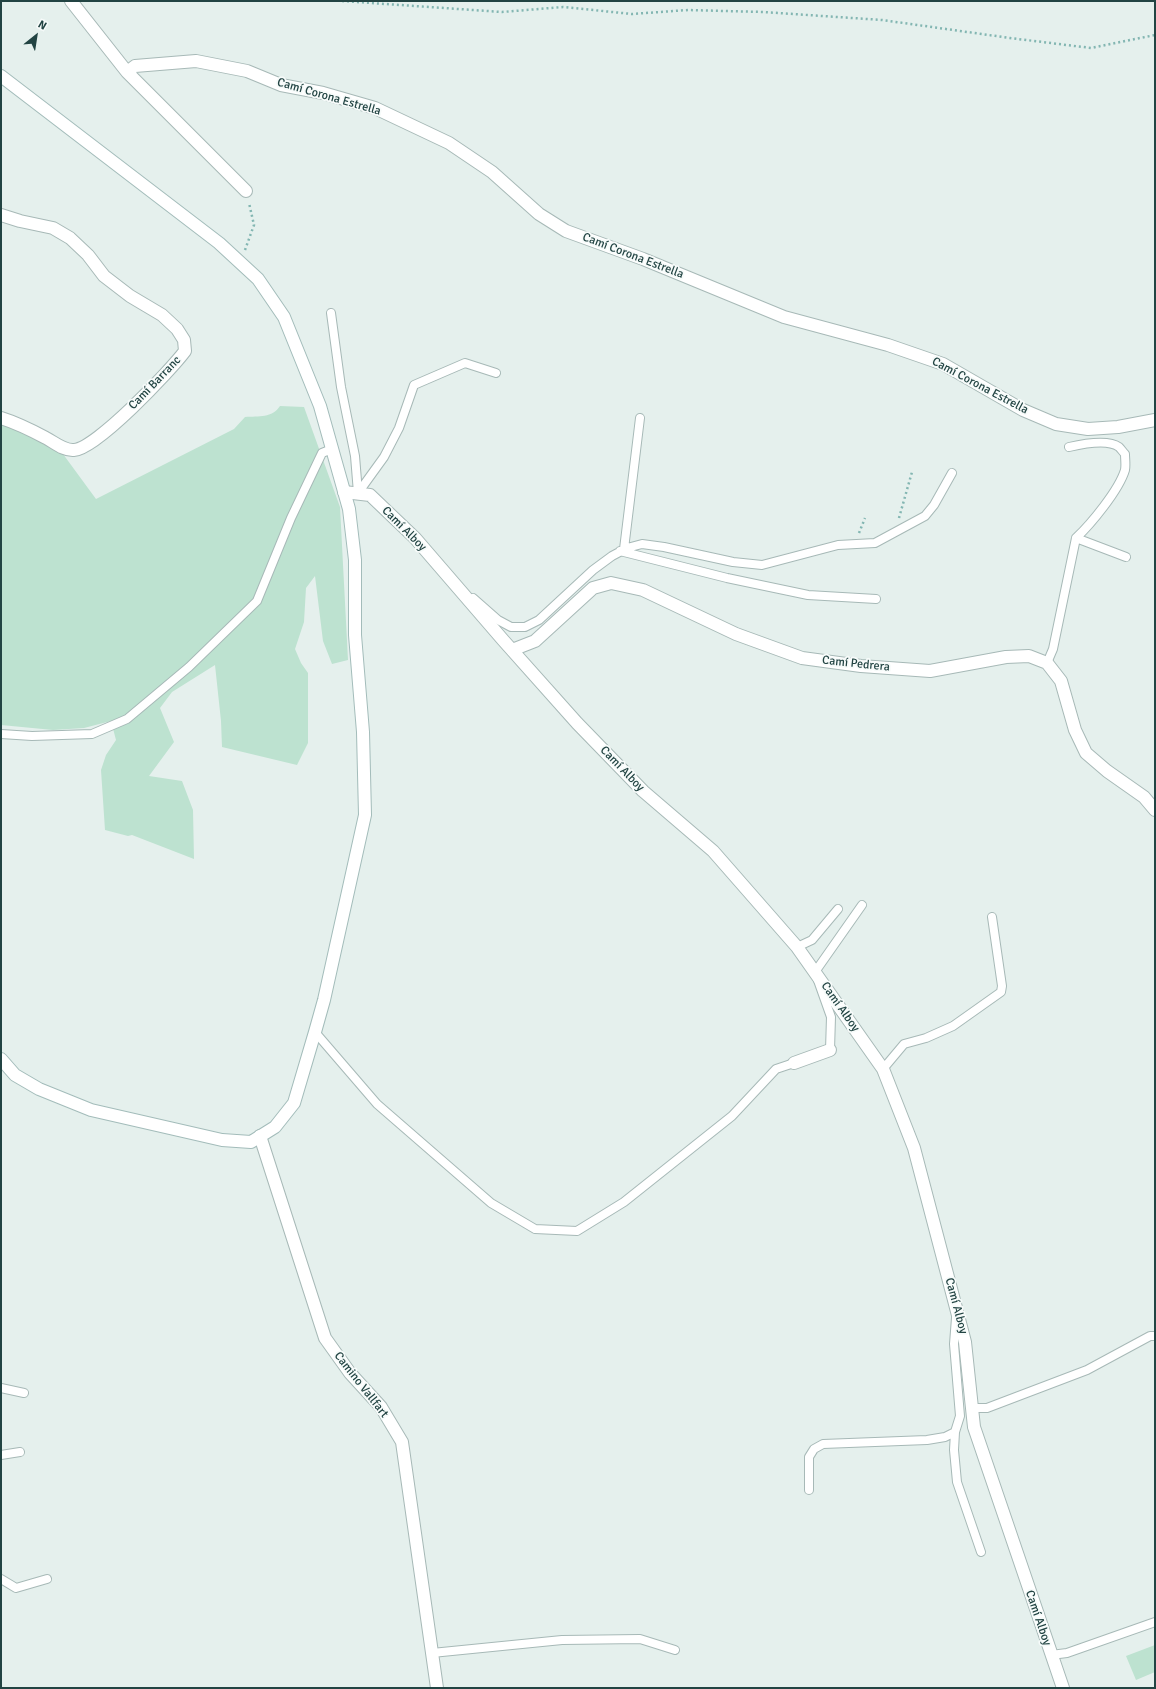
<!DOCTYPE html>
<html>
<head>
<meta charset="utf-8">
<style>
	body { margin:0 }
	#map { position:relative; width:1156px; height:1689px; overflow:hidden; background:#e5f0ed; font-family:Signika,sans-serif }
	canvas { display:block }
	.frame { position:absolute; inset:0; border:2px solid #224443; pointer-events:none }
	.north { position:absolute; left:16px; top:16px; width:40px; height:40px; -webkit-text-stroke:3px #f7fbfa; paint-order:stroke; rotate:30deg; font-size:11px; font-weight:700; line-height:16px; text-align:center; color:#224443 }
	.north::after { content:''; display:block; margin:auto; width:14px; height:18px; background:#224443; clip-path:polygon(50% 0,100% 100%,50% 72%,0 100%) }
</style>
</head>
<body>
<div id="map">
<canvas width="1156" height="1689"></canvas>
<div class="frame"></div>
<div class="north">N</div>
</div>
<script>
const c = document.querySelector('canvas').getContext('2d');
c.lineJoin = 'round';
function fill(path, color) { c.fillStyle = color; c.fill(path, 'evenodd'); }
function stroke(path, color, width, dash) { c.strokeStyle = color; c.lineWidth = width; c.lineCap = dash ? 'butt' : 'round'; c.setLineDash(dash || []); c.stroke(path); }
function write(font, color, halo, rows, align = 'center') {
  c.font = font + ' Signika,sans-serif'; c.lineWidth = 3.5; c.setLineDash([]); c.textBaseline = 'middle'; c.strokeStyle = halo; c.fillStyle = color; for (const [text, x, y, turn = 0] of rows) {
    c.save(); c.translate(x, y); c.rotate((+turn || 0) * Math.PI / 180); c.textAlign = isNaN(turn) ? turn : align; if (halo) c.strokeText(text, 0, 0); c.fillText(text, 0, 0); c.restore();
  }
}
const green = new Path2D(`
	M 280,406 L 304,407 L 340,507 L 348,660 L 332,664 L 323,641 L 315,576 L 306,588 L 304,622 L 295,649 L 301,663 L 308,673 L 308,743 L 297,765 L 222,747 L 221,721 L 215,665 L 172,692 L 160,708 L 174,742 L 149,776 L 182,781 L 193,810 L 194,859 L 132,835 L 128,836 L 105,830 L 101,770 L 106,755 L 116,740 L 111,721 L 84,728 L 53,730 L 1,725 L 1,424 L 16,428 L 63,454 L 96,499 L 234,429 L 245,417 C 259,416 272,418 280,406 Z
	M 1155,1645 L 1155,1672 L 1136,1680 L 1126,1656 Z`);
const path = new Path2D(`
	M 342,1 L 502,12 L 563,7 L 632,14 L 688,10 L 763,12 L 882,20 L 1010,38 L 1091,48 L 1155,35
	M 245,250 L 254,225 L 249,203
	M 899,518 L 912,472
	M 859,533 L 865,518`);
const service = new Path2D(`
	M 331,313 L 341,387 L 355,456 L 358,493
	M 1069,447 C 1082,444 1108,439 1119,447 C 1121,449 1123,452 1125,454 C 1125,459 1126,465 1125,470 C 1119,490 1091,524 1076,538
	M 358,493 L 384,457 L 399,428 L 414,385 L 465,363 L 496,373
	M 624,549 L 640,418
	M 620,551 L 727,578 L 808,595 L 876,599
	M 473,598 L 498,620 L 511,627 L 525,627 L 539,620 L 593,570 L 612,556 L 627,548 L 642,544 L 664,547 L 733,562 L 762,565 L 838,545 L 875,543 L 925,516 L 934,505 L 952,473
	M 1047,663 L 1053,649 L 1076,538 L 1126,557
	M 1,734 L 32,736 L 92,734 L 127,719 L 189,667 L 257,601 L 291,518 L 322,453 L 332,449
	M 797,947 L 812,940 L 838,909
	M 315,1032 L 377,1104 L 491,1203 L 535,1229 L 577,1231 L 624,1202 L 732,1116 L 776,1069 L 794,1063
	M 830,1050 L 831,1017 L 815,972 L 862,905
	M 883,1069 L 904,1044 L 926,1038 L 953,1026 L 1001,992 L 1002,986 L 992,917
	M 1,1388 L 24,1393
	M 972,1408 L 987,1408 L 1087,1370 L 1150,1336 L 1155,1336
	M 955,1432 L 954,1450 L 957,1482 L 981,1552
	M 1,1455 L 20,1452
	M 809,1490 L 809,1457 L 814,1449 L 823,1444 L 927,1440 L 945,1437 L 955,1432 L 960,1416 L 954,1344 L 956,1318
	M 1,1579 L 16,1588 L 47,1579
	M 432,1653 L 562,1640 L 640,1639 L 675,1650
	M 1051,1655 L 1067,1653 L 1155,1622`);
const pedestrian = new Path2D(`
	M 794,1063 L 830,1050`);
const minor = new Path2D(`
	M 71,1 L 127,72 L 246,191
	M 127,72 L 135,66 L 196,61 L 247,71 L 281,85 L 323,93 L 375,108 L 449,143 L 492,172 L 539,214 L 566,231 L 643,259 L 784,317 L 888,345 L 943,364 L 1023,410 L 1056,424 L 1088,429 L 1118,427 L 1155,420
	M 1,215 L 20,221 L 53,228 L 70,238 L 88,255 L 104,276 L 130,296 L 162,315 L 177,329 L 184,340 L 185,351 C 170,371 96,449 74,450 C 64,451 54,442 46,438 C 31,430 17,423 1,418
	M 344,492 L 370,495 L 415,538 L 503,640 L 577,723 L 643,791 L 713,851 L 797,947 L 883,1069 L 914,1148 L 965,1342 L 974,1427 L 1063,1688
	M 512,650 L 535,641 L 593,588 L 611,583 L 643,590 L 736,634 L 802,658 L 861,666 L 930,671 L 1006,657 L 1029,656 L 1047,663 L 1061,681 L 1075,730 L 1086,753 L 1107,771 L 1144,797 L 1155,810
	M 260,1136 L 325,1338 L 350,1373 L 381,1407 L 402,1442 L 437,1688`);
const secondary = new Path2D(`
	M 1,76 L 219,243 L 258,279 L 284,317 L 320,406 L 349,509 L 355,560 L 355,635 L 363,732 L 365,815 L 324,1000 L 315,1032 L 294,1103 L 275,1127 L 251,1142 L 222,1140 L 91,1110 L 39,1089 L 15,1075 L 1,1059`);
const streetNames = [
	["Camí Corona Estrella",329,97,16],
	["Camí Corona Estrella",633,256,21],
	["Camí Barranc",155,383,-46],
	["Camí Corona Estrella",980,386,28],
	["Camí Alboy",404,529,45],
	["Camí Pedrera",856,664,6],
	["Camí Alboy",622,769,46],
	["Camí Alboy",840,1007,55],
	["Camí Alboy",956,1306,75],
	["Camino Vallfart",361,1385,52],
	["Camí Alboy",1038,1618,71]
];
fill(green, '#bde2d0');
stroke(service, '#a7b9b7', 10);
stroke(pedestrian, '#a7b9b7', 14);
stroke(minor, '#a7b9b7', 14);
stroke(secondary, '#a3bcba', 14);
stroke(path, '#83b6b2', 2.5, [2, 3]);
stroke(service, '#fff', 8);
stroke(pedestrian, '#fff', 12);
stroke(minor, '#fff', 12);
stroke(secondary, '#fff', 12);
write('12px', '#224443', '#f7fbfa', streetNames);
</script>
</body>
</html>
